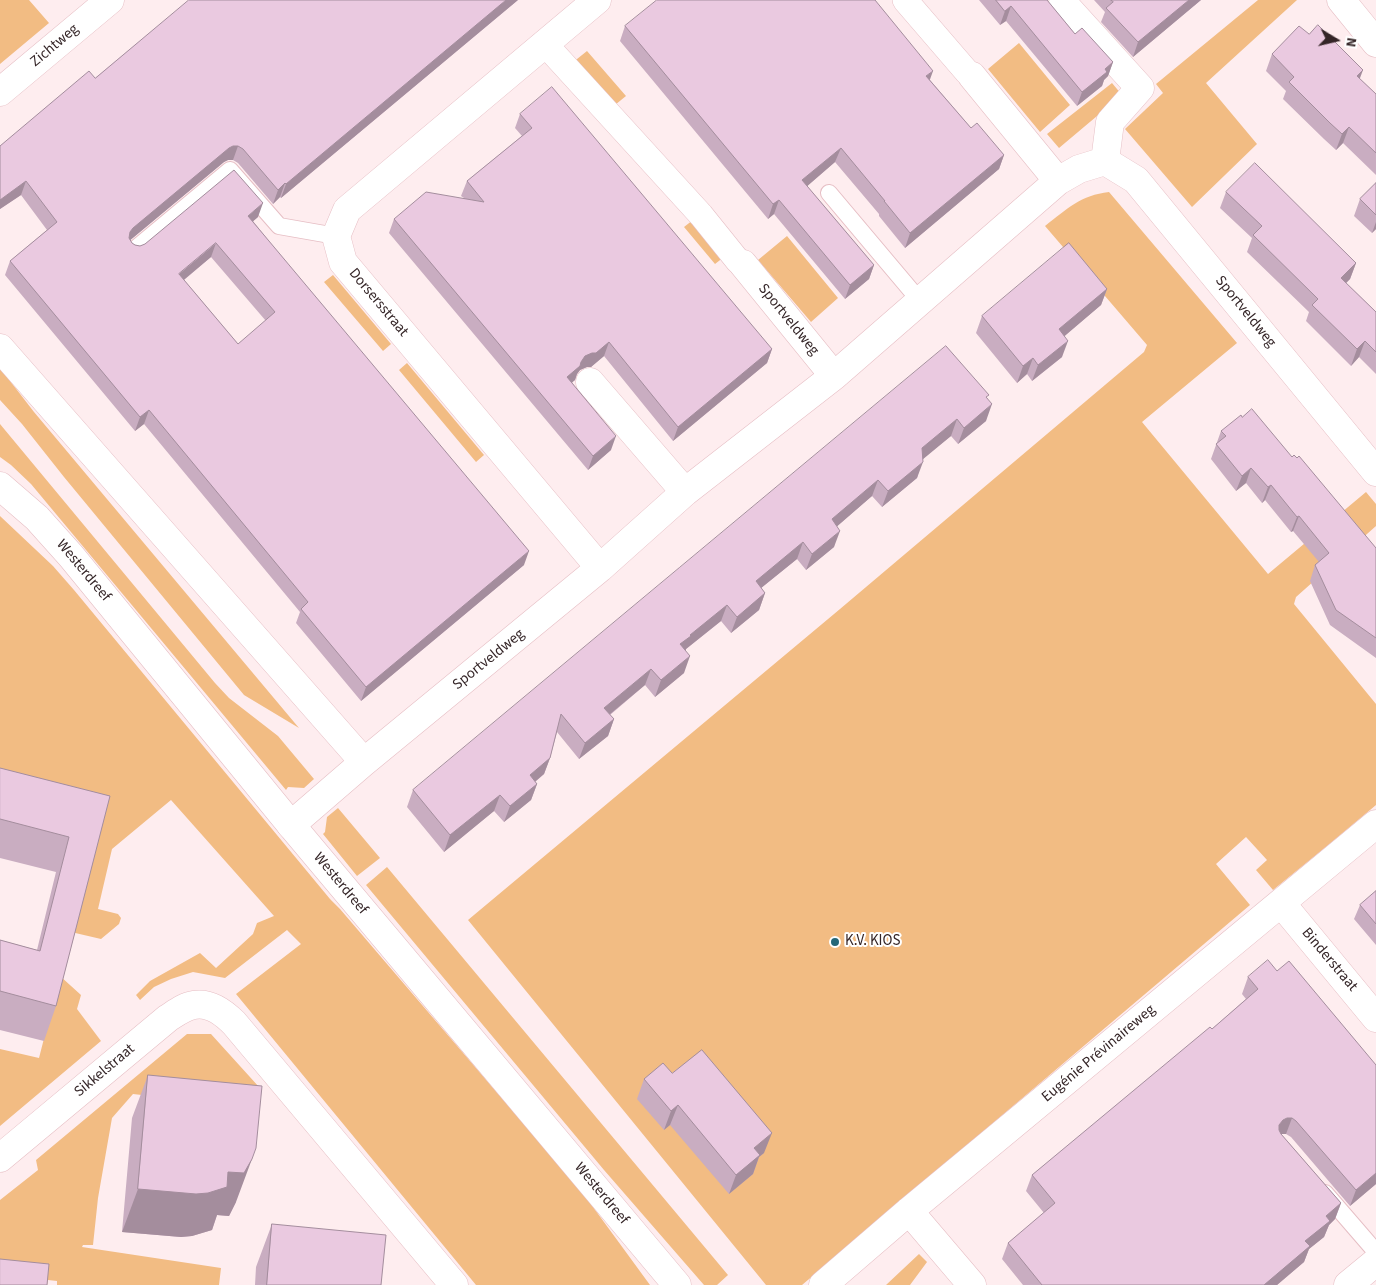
<!DOCTYPE html>
<html>
<head>
<meta charset="utf-8">
<style>
	body { margin:0 }
	#map { position:relative; width:1376px; height:1285px; overflow:hidden; background:#feedef; font-family:"Source Sans 3",sans-serif }
	canvas { display:block }
	.north { position:absolute; left:1311px; top:15px; width:50px; height:50px; -webkit-text-stroke:4px #fff; paint-order:stroke; rotate:99deg; font-size:14px; font-weight:700; line-height:20px; text-align:center; color:#342527 }
	.north::after { content:''; display:block; margin:auto; width:18px; height:22px; background:#342527; clip-path:polygon(50% 0,100% 100%,50% 72%,0 100%) }
</style>
</head>
<body>
<div id="map">
<canvas width="1376" height="1285"></canvas>
<div class="north">N</div>
</div>
<script>
const c = document.querySelector('canvas').getContext('2d');
c.lineJoin = 'round';
function fill(path, color) { c.fillStyle = color; c.fill(path, 'evenodd'); }
function stroke(path, color, width, dash) { c.strokeStyle = color; c.lineWidth = width; c.lineCap = dash ? 'butt' : 'round'; c.setLineDash(dash || []); c.stroke(path); }
function write(font, color, halo, rows, align = 'center') {
  c.font = font + ' "Source Sans 3",sans-serif'; c.lineWidth = 4; c.setLineDash([]); c.textBaseline = 'middle'; c.strokeStyle = halo; c.fillStyle = color; for (const [text, x, y, turn = 0] of rows) {
    c.save(); c.translate(x, y); c.rotate((+turn || 0) * Math.PI / 180); c.textAlign = isNaN(turn) ? turn : align; if (halo) c.strokeText(text, 0, 0); c.fillText(text, 0, 0); c.restore();
  }
}
const green = new Path2D(`
	M 0,0 L 29,0 L 49,23 L 0,64 Z
	M 1258,0 L 1297,0 L 1206,83 L 1257,144 L 1192,207 L 1125,129 L 1163,93 L 1156,84 Z
	M 1019,43 L 1070,105 L 1040,132 L 988,69 Z
	M 587,51 L 626,96 L 610,109 L 572,63 Z
	M 1112,83 L 1122,95 L 1059,148 L 1047,134 Z
	M 1109,192 L 1237,343 L 1142,422 L 1268,574 L 1366,492 L 1376,504 L 1376,526 L 1296,597 L 1294,604 L 1376,704 L 1376,805 L 1327,846 L 1273,890 L 1256,870 L 1267,860 L 1246,837 L 1216,864 L 1250,905 L 802,1285 L 766,1285 L 468,920 L 840,609 L 1144,352 L 1147,345 L 1045,226 C 1067,209 1081,195 1109,192 Z
	M 698,216 L 729,253 L 715,264 L 684,227 Z
	M 787,236 L 838,298 L 811,322 L 758,260 Z
	M 333,275 L 391,344 L 383,351 L 324,282 Z
	M 407,363 L 484,455 L 476,462 L 399,370 Z
	M 0,368 L 34,412 L 299,728 L 244,695 L 64,477 L 22,424 L 0,400 Z
	M 0,424 L 215,683 L 229,698 L 278,736 L 314,779 L 304,788 L 288,787 L 286,790 L 31,484 L 11,465 L 0,457 Z
	M 0,516 L 53,566 L 74,590 L 330,899 L 340,909 L 582,1192 L 650,1285 L 476,1285 L 236,994 L 301,944 L 287,930 L 225,978 L 193,972 L 171,979 L 154,987 L 140,1000 L 136,995 L 150,981 L 200,953 L 216,968 L 253,934 L 257,923 L 274,916 L 171,800 L 112,849 L 98,909 L 118,914 L 121,918 L 119,924 L 101,939 L 71,932 L 98,827 L 0,802 Z
	M 338,808 L 380,858 L 357,876 L 323,834 L 325,832 L 327,817 Z
	M 387,867 L 728,1275 L 717,1285 L 704,1285 L 604,1170 L 366,885 Z
	M 60,976 L 81,995 L 77,1009 L 101,1041 L 0,1126 L 0,1049 L 39,1058 Z
	M 187,1034 L 211,1034 L 259,1087 L 256,1108 L 133,1094 L 112,1118 L 98,1198 L 93,1245 L 83,1245 L 82,1247 L 221,1268 L 219,1285 L 57,1285 L 57,1281 L 48,1280 L 47,1285 L 15,1285 L 0,1283 L 0,1200 L 38,1170 L 36,1160 Z
	M 919,1254 L 927,1262 L 910,1285 L 886,1285 Z`);
const service = new Path2D(`
	M 829,193 L 920,301
	M 134,250 L 230,170 L 279,226 L 336,236
	M 1325,1193 L 1376,1252`);
const pedestrian = new Path2D(`
	M 905,0 L 967,72
	M 545,44 L 701,215 L 738,261`);
const minor = new Path2D(`
	M 597,0 L 347,210 L 336,236 L 343,262 L 600,568
	M 1341,0 L 1376,43
	M 1063,3 L 1140,88 L 1110,122 L 1105,161
	M 972,76 L 1058,181
	M 0,92 L 110,0
	M 743,264 L 834,376
	M 0,348 L 364,762
	M 590,382 L 685,492
	M 291,825 L 364,762 L 600,568 L 685,492 L 834,376 L 1058,181 L 1079,169 L 1105,161 L 1136,180 L 1376,472
	M 1281,903 L 1376,1018
	M 0,1158 L 168,1018 C 176,1013 185,1006 194,1005 C 209,1002 224,1013 234,1023 L 454,1285
	M 909,1211 L 972,1285
	M 823,1285 L 909,1211 L 1376,824
	M 1348,1285 L 1376,1262`);
const tertiary = new Path2D(`
	M 0,486 L 37,518 L 71,556 L 291,825 L 677,1285`);
const wall = new Path2D(`
	M 518,0 L 281,198 L 280,197 L 273,204 L 238,163 L 233,160 L 228,160 L 224,162 L 130,240 L 132,243 L 135,245 L 140,246 L 258,217 L 253,221 L 524,565 L 361,701 L 296,623 L 300,612 L 144,424 L 135,431 L 5,275 L 10,261 L 47,230 L 21,195 L 0,209 L 0,146 L 95,78 ZM 211,257 L 266,321 L 238,344 L 184,280 Z
	M 979,0 L 1047,0 L 1075,34 L 1113,62 L 1108,76 L 1104,80 L 1102,86 L 1077,106 L 1006,21 L 1000,25 Z
	M 1094,0 L 1201,0 L 1133,57 L 1101,22 L 1105,12 Z
	M 625,26 L 930,80 L 971,128 L 1004,155 L 999,169 L 905,248 L 879,216 L 879,214 L 835,162 L 807,186 L 874,265 L 869,279 L 845,299 L 774,214 L 768,219 L 620,41 Z
	M 1309,34 L 1360,79 L 1376,94 L 1376,175 L 1343,143 L 1336,150 L 1324,139 L 1283,99 L 1286,91 L 1266,71 L 1272,54 Z
	M 520,114 L 772,349 L 767,363 L 673,441 L 604,356 L 591,367 L 587,367 L 580,370 L 577,374 L 575,380 L 572,382 L 611,450 L 588,470 L 389,233 L 394,219 L 464,198 L 461,196 L 467,181 L 522,136 L 515,128 Z
	M 1376,183 L 1376,229 L 1372,233 L 1354,216 L 1360,199 Z
	M 1226,192 L 1356,263 L 1350,279 L 1346,283 L 1376,312 L 1376,374 L 1359,357 L 1351,366 L 1306,321 L 1309,312 L 1247,252 L 1252,238 L 1220,208 Z
	M 1107,289 L 1101,305 L 1064,336 L 1062,357 L 1032,381 L 1027,374 L 1017,383 L 976,333 L 982,316 Z
	M 988,398 L 986,421 L 958,444 L 951,436 L 922,459 L 917,478 L 882,507 L 872,496 L 837,526 L 834,547 L 806,570 L 797,559 L 761,588 L 765,593 L 759,610 L 731,633 L 721,621 L 686,649 L 684,673 L 655,697 L 645,685 L 610,715 L 614,719 L 608,736 L 579,759 L 557,732 L 550,758 L 544,774 L 535,782 L 537,784 L 531,800 L 504,822 L 494,811 L 444,852 L 407,807 L 413,790 Z
	M 1242,417 L 1292,457 L 1376,548 L 1376,658 L 1330,625 L 1310,581 L 1315,565 L 1319,562 L 1293,531 L 1291,532 L 1265,500 L 1262,503 L 1246,483 L 1236,491 L 1211,459 L 1221,431 Z
	M 0,768 L 110,796 L 56,1006 L 44,1041 L 0,1030 L 0,940 L 37,950 L 56,872 L 0,858 Z
	M 1376,891 L 1376,945 L 1354,919 L 1360,905 Z
	M 1277,971 L 1376,1065 L 1376,1184 L 1350,1206 L 1291,1137 L 1286,1134 L 1281,1134 L 1341,1203 L 1335,1219 L 1329,1225 L 1324,1237 L 1309,1249 L 1304,1262 L 1277,1285 L 1023,1285 L 1002,1259 L 1008,1243 L 1044,1213 L 1026,1191 L 1032,1175 L 1212,1029 L 1246,999 L 1242,994 L 1248,977 Z
	M 672,1073 L 764,1153 L 759,1157 L 753,1174 L 729,1194 L 670,1125 L 664,1130 L 637,1099 L 644,1079 Z
	M 148,1075 L 236,1202 L 229,1216 L 217,1215 L 212,1230 L 192,1236 L 181,1237 L 122,1232 L 132,1118 Z
	M 272,1224 L 381,1285 L 255,1285 L 256,1267 Z`);
const shadedWall = new Path2D(`
	M 506,0 L 518,0 L 281,198 L 286,184 Z
	M 1189,0 L 1201,0 L 1133,57 L 1138,42 Z
	M 1011,6 L 1006,21 L 1000,25 L 1005,11 Z
	M 1113,62 L 1108,76 L 1104,80 L 1102,86 L 1077,106 L 1082,92 L 1105,69 Z
	M 1363,70 L 1357,86 L 1357,76 Z
	M 933,71 L 928,85 L 926,76 Z
	M 1349,127 L 1343,143 L 1336,150 L 1342,134 Z
	M 233,146 L 238,146 L 233,160 L 228,160 L 224,162 L 128,242 L 130,232 L 133,228 L 229,148 Z
	M 841,148 L 835,162 L 797,195 L 802,180 Z
	M 1004,155 L 999,169 L 905,248 L 910,233 Z
	M 26,181 L 21,195 L 0,209 L 0,200 Z
	M 285,183 L 280,197 L 273,204 L 278,190 Z
	M 779,200 L 774,214 L 768,219 L 773,204 Z
	M 263,203 L 258,217 L 243,230 L 248,216 Z
	M 1376,222 L 1376,229 L 1372,233 Z
	M 216,243 L 211,257 L 174,288 L 179,274 Z
	M 1356,263 L 1350,279 L 1335,294 L 1341,278 Z
	M 874,265 L 869,279 L 845,299 L 850,285 Z
	M 1107,289 L 1101,305 L 1053,346 L 1059,329 Z
	M 1068,341 L 1062,357 L 1032,381 L 1038,365 Z
	M 1365,341 L 1359,357 L 1351,366 L 1357,349 Z
	M 609,342 L 604,356 L 591,367 L 587,367 L 580,370 L 577,374 L 575,380 L 562,391 L 567,377 L 581,362 L 585,356 Z
	M 772,349 L 767,363 L 673,441 L 678,427 Z
	M 1033,358 L 1027,374 L 1017,383 L 1023,366 Z
	M 992,404 L 986,421 L 958,444 L 964,428 Z
	M 149,410 L 144,424 L 135,431 L 140,417 Z
	M 957,419 L 951,436 L 916,465 L 922,448 Z
	M 616,436 L 611,450 L 588,470 L 593,456 Z
	M 923,462 L 917,478 L 882,507 L 888,491 Z
	M 1251,468 L 1246,483 L 1236,491 L 1242,476 Z
	M 878,480 L 872,496 L 826,536 L 832,519 Z
	M 1271,485 L 1265,500 L 1262,503 L 1268,487 Z
	M 1299,516 L 1293,531 L 1291,532 L 1297,517 Z
	M 840,531 L 834,547 L 806,570 L 812,554 Z
	M 803,542 L 797,559 L 750,597 L 756,581 Z
	M 529,551 L 524,565 L 361,701 L 366,687 Z
	M 765,593 L 759,610 L 731,633 L 737,617 Z
	M 727,605 L 721,621 L 686,649 L 685,652 L 680,644 L 690,635 Z
	M 690,656 L 684,673 L 655,697 L 661,680 Z
	M 651,669 L 645,685 L 598,724 L 604,708 Z
	M 614,719 L 608,736 L 579,759 L 585,743 Z
	M 550,758 L 544,774 L 524,791 L 530,775 Z
	M 537,784 L 531,800 L 504,822 L 510,806 Z
	M 500,795 L 494,811 L 444,852 L 450,835 Z
	M 678,1105 L 670,1125 L 664,1130 L 671,1111 Z
	M 1287,1118 L 1292,1118 L 1286,1134 L 1281,1134 L 1277,1136 L 1279,1125 L 1283,1120 Z
	M 772,1133 L 764,1153 L 759,1157 L 753,1174 L 729,1194 L 736,1175 L 754,1148 Z
	M 252,1159 L 236,1202 L 229,1216 L 217,1215 L 212,1230 L 192,1236 L 181,1237 L 122,1232 L 138,1189 L 228,1172 Z
	M 1376,1173 L 1376,1184 L 1350,1206 L 1356,1190 Z
	M 1341,1203 L 1335,1219 L 1329,1225 L 1324,1237 L 1309,1249 L 1304,1262 L 1277,1285 L 1264,1285 L 1305,1241 L 1326,1216 Z`);
const building = new Path2D(`
	M 189,0 L 506,0 L 286,184 L 285,183 L 278,190 L 243,149 L 238,146 L 233,146 L 229,148 L 133,228 L 130,232 L 129,238 L 132,243 L 135,245 L 140,246 L 145,244 L 234,170 L 263,203 L 248,216 L 529,551 L 366,687 L 301,609 L 308,602 L 149,410 L 140,417 L 10,261 L 57,222 L 26,181 L 0,200 L 0,146 L 89,71 L 95,78 ZM 216,243 L 275,312 L 238,344 L 179,274 Z
	M 657,0 L 875,0 L 933,71 L 926,76 L 971,128 L 977,123 L 1004,155 L 910,233 L 884,201 L 885,201 L 841,148 L 802,180 L 874,265 L 850,285 L 779,200 L 773,204 L 625,26 Z
	M 996,0 L 1047,0 L 1075,34 L 1082,28 L 1113,62 L 1105,69 L 1107,72 L 1082,92 L 1011,6 L 1005,11 Z
	M 1111,0 L 1189,0 L 1138,42 L 1106,8 L 1113,2 Z
	M 1318,25 L 1363,70 L 1357,76 L 1376,94 L 1376,153 L 1349,127 L 1342,134 L 1330,123 L 1289,82 L 1294,77 L 1272,54 L 1299,26 L 1309,34 Z
	M 552,87 L 772,349 L 678,427 L 609,342 L 596,353 L 592,353 L 585,356 L 581,362 L 580,366 L 567,377 L 616,436 L 593,456 L 394,219 L 426,192 L 484,202 L 467,181 L 532,128 L 520,114 Z
	M 1255,163 L 1356,263 L 1341,278 L 1376,312 L 1376,352 L 1365,341 L 1357,349 L 1312,305 L 1318,299 L 1253,235 L 1262,226 L 1226,192 Z
	M 1376,183 L 1376,215 L 1360,199 Z
	M 1069,243 L 1107,289 L 1059,329 L 1068,341 L 1038,365 L 1033,358 L 1023,366 L 982,316 Z
	M 946,346 L 989,395 L 986,397 L 992,404 L 964,428 L 957,419 L 922,448 L 923,462 L 888,491 L 878,480 L 832,519 L 840,531 L 812,554 L 803,542 L 756,581 L 765,593 L 737,617 L 727,605 L 690,635 L 691,636 L 680,644 L 690,656 L 661,680 L 651,669 L 604,708 L 614,719 L 585,743 L 561,714 L 550,758 L 530,775 L 537,784 L 510,806 L 500,795 L 450,835 L 413,790 Z
	M 1252,409 L 1292,457 L 1294,455 L 1297,458 L 1299,456 L 1376,548 L 1376,638 L 1336,610 L 1315,565 L 1329,553 L 1299,516 L 1297,517 L 1271,485 L 1268,487 L 1251,468 L 1242,476 L 1216,444 L 1226,436 L 1221,431 L 1241,415 L 1242,417 Z
	M 0,768 L 110,796 L 56,1006 L 0,991 L 0,940 L 40,951 L 69,837 L 0,819 Z
	M 1376,891 L 1376,924 L 1360,905 Z
	M 1268,960 L 1277,971 L 1289,961 L 1376,1065 L 1376,1173 L 1356,1190 L 1296,1121 L 1292,1118 L 1287,1118 L 1283,1120 L 1279,1125 L 1279,1130 L 1281,1134 L 1341,1203 L 1326,1216 L 1330,1221 L 1305,1241 L 1310,1246 L 1264,1285 L 1042,1285 L 1008,1243 L 1055,1203 L 1032,1175 L 1210,1027 L 1212,1029 L 1258,989 L 1248,977 Z
	M 702,1050 L 772,1133 L 754,1148 L 760,1155 L 736,1175 L 678,1105 L 671,1111 L 644,1079 L 663,1063 L 672,1073 Z
	M 148,1075 L 262,1086 L 256,1148 L 252,1159 L 244,1173 L 228,1172 L 227,1187 L 208,1193 L 196,1194 L 138,1189 Z
	M 272,1224 L 386,1235 L 381,1285 L 267,1285 Z
	M 0,1259 L 49,1264 L 47,1285 L 0,1285 Z`);
const markers = [
	[835,942,5,"#246779"]
];
const streetNames = [
	["Zichtweg",55,46,-40],
	["Dorsersstraat",378,303,50],
	["Sportveldweg",1245,312,51],
	["Sportveldweg",788,320,51],
	["Westerdreef",83,571,50],
	["Sportveldweg",489,660,-39],
	["Westerdreef",340,884,50],
	["Binderstraat",1329,960,50],
	["Eugénie Prévinaireweg",1099,1054,-40],
	["Sikkelstraat",105,1071,-40],
	["Westerdreef",601,1194,50]
];
const poiNames = [
	["K.V. KIOS",845,942]
];
fill(green, '#f2bc83');
stroke(service, '#e6bec4', 18);
stroke(pedestrian, '#e6bec4', 26);
stroke(minor, '#e6bec4', 29);
stroke(tertiary, '#e6bec4', 29);
stroke(service, '#fff', 16);
stroke(pedestrian, '#fff', 25);
stroke(minor, '#fff', 28);
stroke(tertiary, '#fff', 28);
fill(wall, '#c9adc1');
fill(shadedWall, '#a48d9d');
fill(building, '#eac9e0');
stroke(building, '#a48d9d', 1);
for (const [x, y, r, color] of markers) { const dot = new Path2D(); dot.arc(x, y, r, 0, 2 * Math.PI); c.fillStyle = color; c.fill(dot); stroke(dot, '#fff', 2); }
write('15px', '#342527', '#fff', streetNames);
write('15px', '#342527', '#fff', poiNames, 'left');
</script>
</body>
</html>
